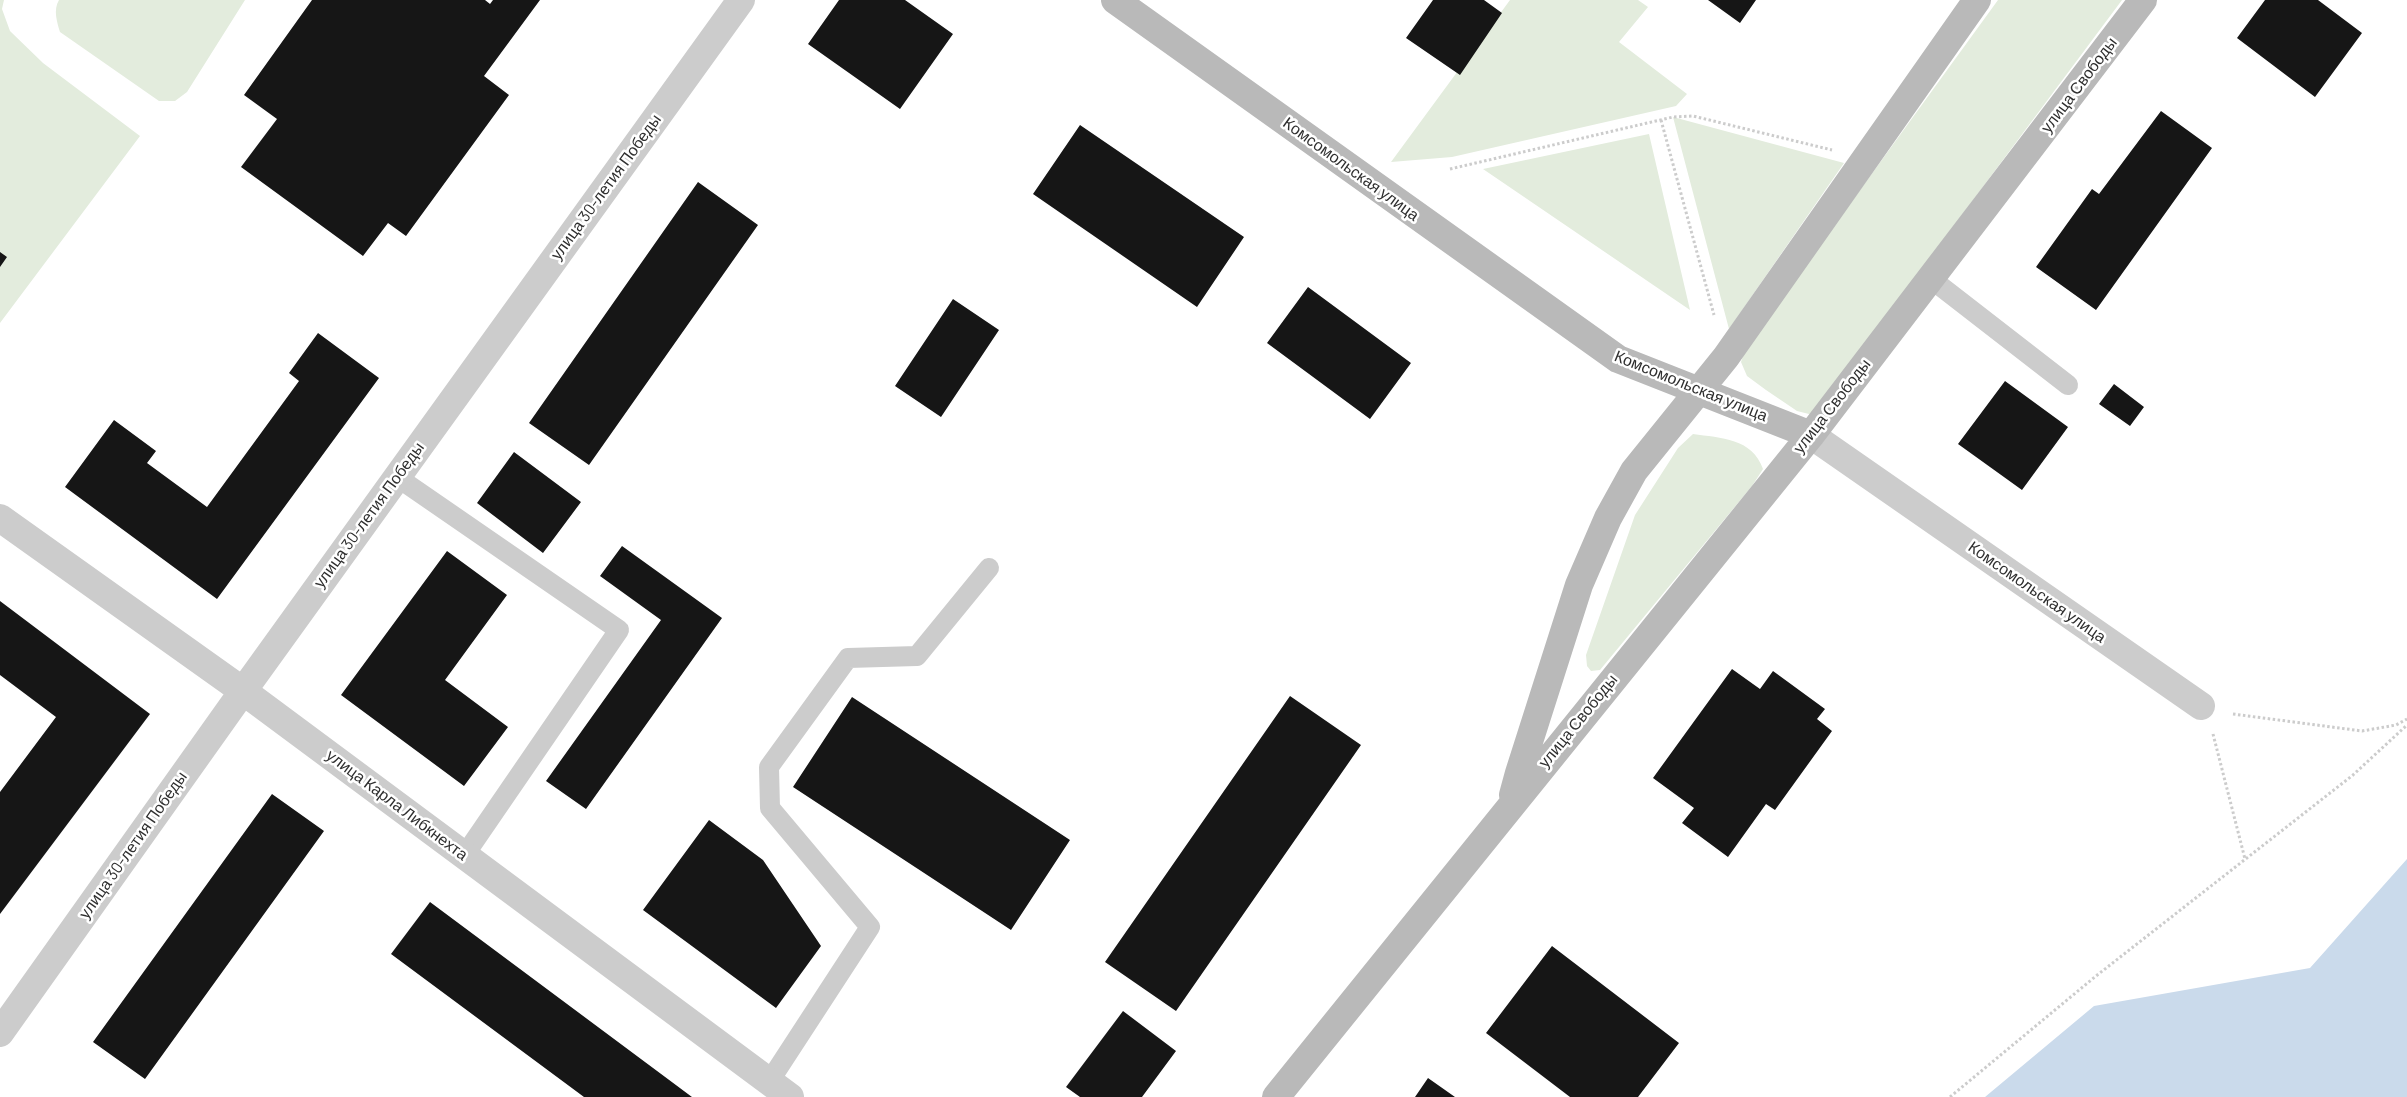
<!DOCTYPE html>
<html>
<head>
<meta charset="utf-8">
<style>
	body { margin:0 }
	canvas { display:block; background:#fff }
</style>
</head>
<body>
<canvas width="2407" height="1097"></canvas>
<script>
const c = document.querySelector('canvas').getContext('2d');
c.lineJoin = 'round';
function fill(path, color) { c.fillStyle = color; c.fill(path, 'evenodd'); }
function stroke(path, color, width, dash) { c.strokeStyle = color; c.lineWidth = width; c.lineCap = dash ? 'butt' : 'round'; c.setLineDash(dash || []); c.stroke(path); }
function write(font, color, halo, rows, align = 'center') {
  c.font = font + ' Barlow,sans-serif'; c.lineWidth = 5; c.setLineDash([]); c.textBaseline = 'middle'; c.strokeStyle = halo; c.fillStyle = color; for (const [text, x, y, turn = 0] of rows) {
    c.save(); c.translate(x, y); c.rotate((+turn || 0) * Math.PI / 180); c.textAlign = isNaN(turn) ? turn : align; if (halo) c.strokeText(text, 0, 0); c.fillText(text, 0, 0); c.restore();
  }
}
const green = new Path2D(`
	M 0,0 L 4,0 L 2,9 L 10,31 L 43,63 L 140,136 L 0,323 Z
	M 59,0 L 245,0 L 187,92 L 175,101 L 159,101 L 60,32 C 57,22 53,10 59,0 Z
	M 1510,0 L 1638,0 L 1648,7 L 1619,42 L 1687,94 L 1676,106 L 1452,157 L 1391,162 Z
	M 1998,0 L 2122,0 L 1813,415 L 1797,411 L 1766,390 L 1747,376 L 1741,362 L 1746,347 Z
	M 1673,117 L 1844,163 L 1729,329 Z
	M 1649,134 L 1690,310 L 1483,169 Z
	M 1693,434 C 1721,438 1752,438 1763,469 L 1752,486 L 1600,670 L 1591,671 L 1587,666 L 1586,655 L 1635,515 L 1678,448 Z`);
const water = new Path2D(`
	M 2407,859 L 2407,1097 L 1985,1097 L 2094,1006 L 2310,968 Z`);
const building = new Path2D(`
	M 312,0 L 485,0 L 490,4 L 493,0 L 540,0 L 484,76 L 509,95 L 406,236 L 388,223 L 363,256 L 241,167 L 277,119 L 244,95 Z
	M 839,0 L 905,0 L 953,34 L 900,109 L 808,44 Z
	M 1433,0 L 1484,0 L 1502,13 L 1460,75 L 1406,38 Z
	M 1708,0 L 1756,0 L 1740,23 Z
	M 2265,0 L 2318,0 L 2362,33 L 2315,97 L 2237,38 Z
	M 2161,111 L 2212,148 L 2096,310 L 2036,267 L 2092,189 L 2099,194 Z
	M 1080,125 L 1244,237 L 1197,307 L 1033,194 Z
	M 698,182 L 758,225 L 589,465 L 529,423 Z
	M 0,252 L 7,257 L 0,267 Z
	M 1308,287 L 1411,363 L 1370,419 L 1267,343 Z
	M 953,299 L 999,330 L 941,417 L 895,386 Z
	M 318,333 L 379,378 L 217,599 L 65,487 L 114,420 L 156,451 L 147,463 L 207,507 L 299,381 L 289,373 Z
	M 2005,381 L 2068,427 L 2022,490 L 1958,444 Z
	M 2114,384 L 2144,407 L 2130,426 L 2099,404 Z
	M 514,452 L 581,502 L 543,553 L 477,503 Z
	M 622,546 L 722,618 L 586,809 L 546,781 L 661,620 L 600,576 Z
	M 447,551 L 507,595 L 445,680 L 508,727 L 464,786 L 341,695 Z
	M 0,601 L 150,714 L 0,914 L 0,792 L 56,717 L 0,675 Z
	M 1732,669 L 1760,689 L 1773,671 L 1825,709 L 1817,719 L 1832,731 L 1775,810 L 1766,804 L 1728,857 L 1682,823 L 1694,808 L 1653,778 Z
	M 1290,696 L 1361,745 L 1176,1011 L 1105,962 Z
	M 852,697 L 1070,840 L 1011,930 L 793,787 Z
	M 272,794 L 324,831 L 145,1079 L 93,1042 Z
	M 709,820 L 763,860 L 821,946 L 776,1008 L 643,910 Z
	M 430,902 L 692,1097 L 584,1097 L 391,954 Z
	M 1552,946 L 1679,1043 L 1638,1097 L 1570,1097 L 1486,1033 Z
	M 1123,1011 L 1176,1051 L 1142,1097 L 1080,1097 L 1066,1087 Z
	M 1428,1078 L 1455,1097 L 1415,1097 Z`);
const path = new Path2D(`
	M 1661,120 L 1714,315
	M 1450,169 L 1673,117 L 1693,116 L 1832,150
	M 2233,714 L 2362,731 L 2396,725 L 2407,719
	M 2213,734 L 2245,859
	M 1950,1097 L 2096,976 L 2353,775 L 2407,725`);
const lane = new Path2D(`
	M 1930,278 L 2068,385
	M 397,477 L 619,630 L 464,856
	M 769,1082 L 870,927 L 770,808 L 769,767 L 848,658 L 917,656 L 989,568`);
const street = new Path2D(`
	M 1811,435 L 2201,706
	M 0,518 L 243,691 L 790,1097
	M 0,1033 L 243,691 L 741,0`);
const secondary = new Path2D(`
	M 1115,0 L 1618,359 L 1811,435
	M 1513,795 L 1519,773 L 1579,585 L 1608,518 L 1634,471 L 1726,357 L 1977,0
	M 1276,1097 L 1811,435 L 2143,0`);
const streetNames = [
	["улица Свободы",2079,85,-53],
	["Комсомольская улица",1351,169,36],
	["улица 30-летия Победы",606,187,-54],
	["Комсомольская улица",1691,386,22],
	["улица Свободы",1832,406,-52],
	["улица 30-летия Победы",369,515,-54],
	["Комсомольская улица",2037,592,35],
	["улица Свободы",1578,721,-51],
	["улица Карла Либкнехта",397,805,37],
	["улица 30-летия Победы",133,845,-55]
];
fill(green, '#e3ecdd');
fill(water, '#cadaeb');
fill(building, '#161616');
stroke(path, '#ccc', 3, [2.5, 2.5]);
stroke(lane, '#ccc', 20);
stroke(street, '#ccc', 28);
stroke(secondary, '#b9b9b9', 28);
write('16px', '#2f2f2f', '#fff', streetNames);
</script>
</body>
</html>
